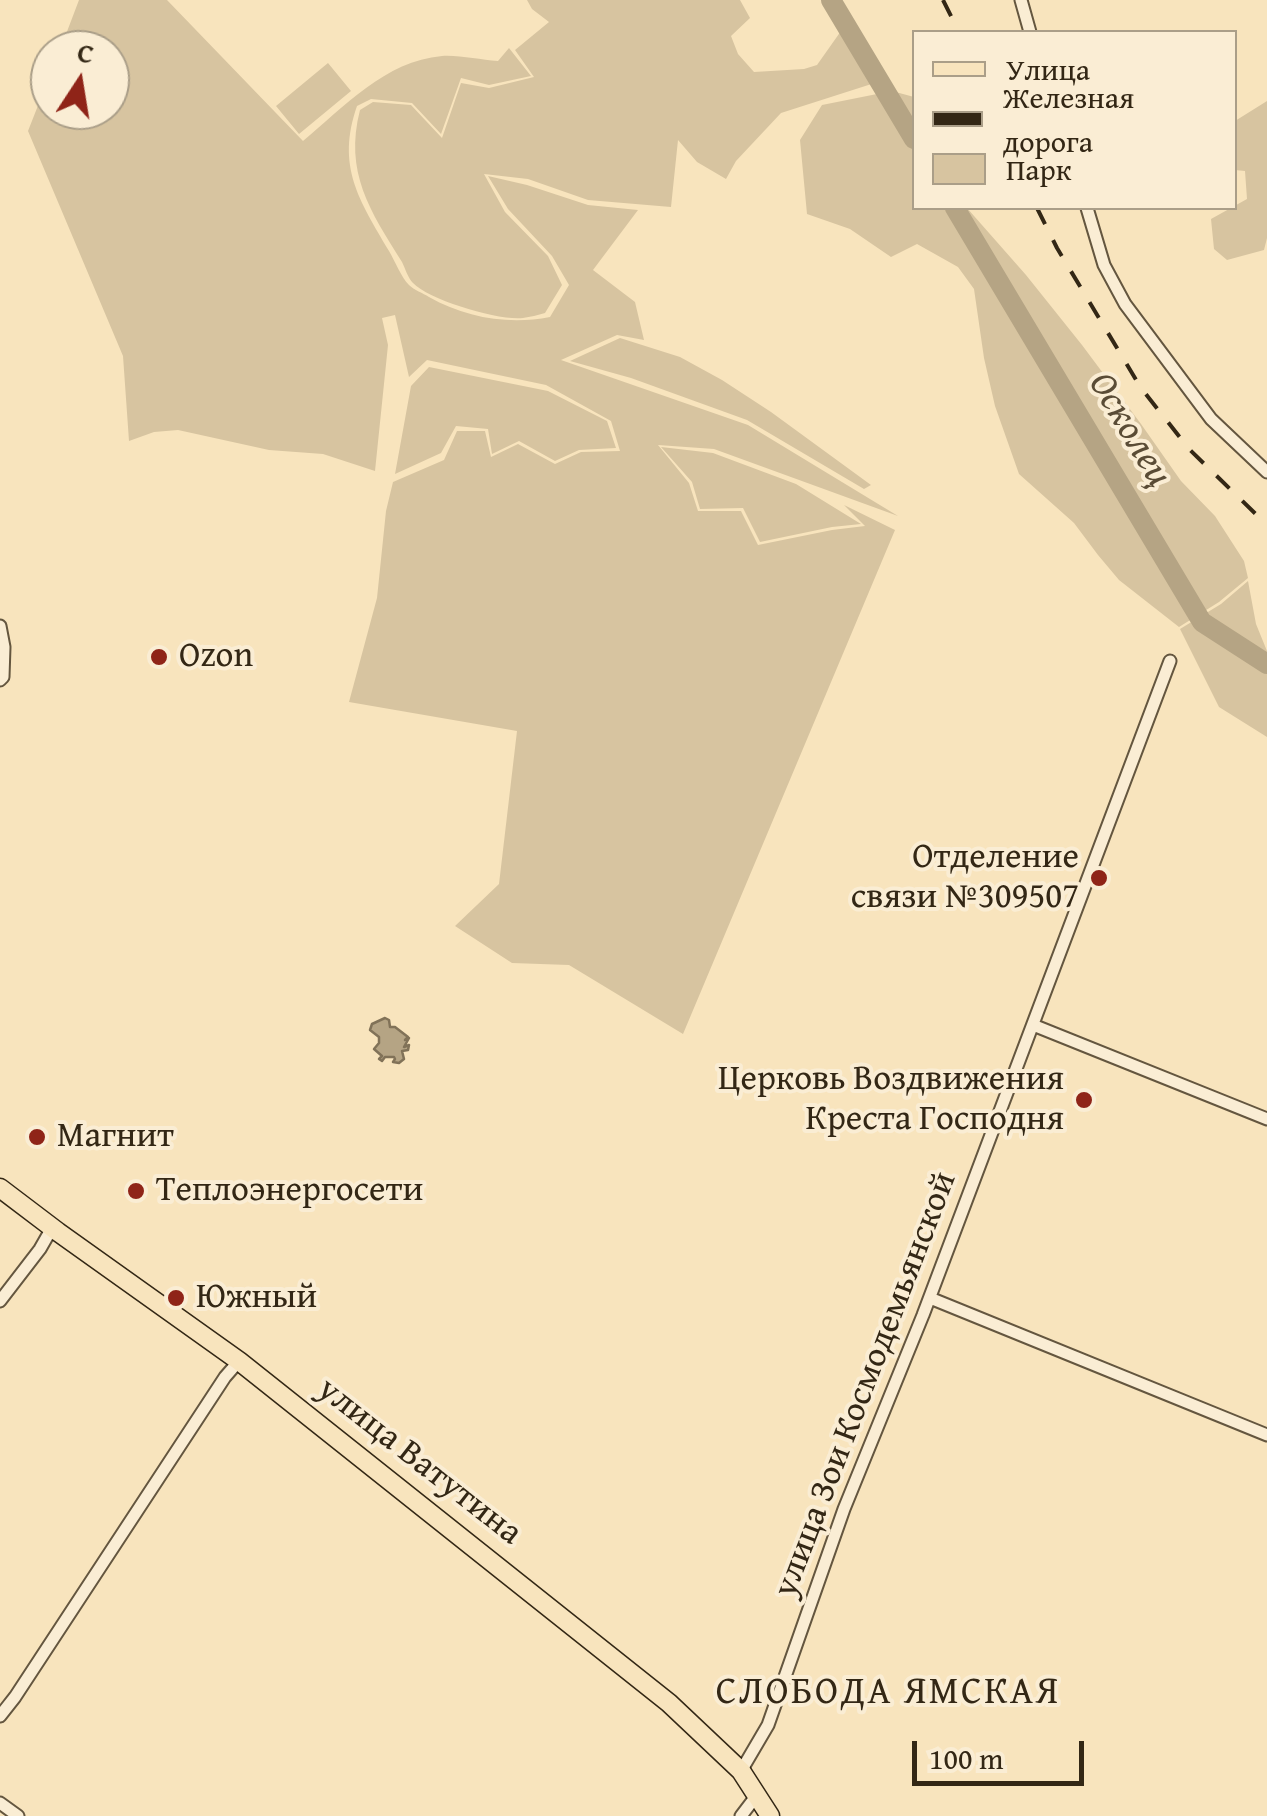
<!DOCTYPE html>
<html>
<head>
<meta charset="utf-8">
<style>
	body { margin:0 }
	#map { position:relative; width:1267px; height:1816px; overflow:hidden; background:#f8e4bd; font-family:"Gentium Book Plus",serif }
	canvas { display:block }
	.legend { position:absolute; left:912px; top:30px; width:325px; height:180px; box-sizing:border-box; background:#faedd4; border:2px solid #aa9e88; margin:0; padding:12px 18px; list-style:none; font-size:30px; color:#332715 }
	.legend li { display:flex; align-items:center; gap:20px; height:50px }
	.legend b { width:50px; border:2px solid #aa9e88 }
	.north { position:absolute; left:30px; top:30px; width:100px; height:100px; box-sizing:border-box; background:#faedd4; border:2px solid #aa9e88; border-radius:50%; rotate:12deg; font-size:28px; font-weight:700; line-height:40px; text-align:center; color:#332715 }
	.north::after { content:''; display:block; margin:auto; width:35px; height:45px; background:#8f2418; clip-path:polygon(50% 0,100% 100%,50% 72%,0 100%) }
	.scale { position:absolute; left:912px; top:1741px; width:172px; height:45px; box-sizing:border-box; border:5px solid #332715; border-top:0; padding-left:12px; font-size:30px; line-height:35px; white-space:nowrap; color:#332715; -webkit-text-stroke:8px #faedd4; paint-order:stroke }
</style>
</head>
<body>
<div id="map">
<canvas width="1267" height="1816"></canvas>
<ul class="legend">
<li><b style="height:12px;background:#f8e4bd"></b>Улица</li>
<li><b style="height:12px;background:#332715"></b>Железная дорога</li>
<li><b style="height:28px;background:#d7c4a0"></b>Парк</li>
</ul>
<div class="north">С</div>
<div class="scale">100 m</div>
</div>
<script>
const c = document.querySelector('canvas').getContext('2d');
c.lineJoin = 'round';
function fill(path, color) { c.fillStyle = color; c.fill(path, 'evenodd'); }
function stroke(path, color, width, dash) { c.strokeStyle = color; c.lineWidth = width; c.lineCap = dash ? 'butt' : 'round'; c.setLineDash(dash || []); c.stroke(path); }
function write(font, color, halo, rows, align = 'center') {
  c.font = font + ' "Gentium Book Plus",serif'; c.lineWidth = 8; c.setLineDash([]); c.textBaseline = 'middle'; c.strokeStyle = halo; c.fillStyle = color; for (const [text, x, y, turn = 0] of rows) {
    c.save(); c.translate(x, y); c.rotate((+turn || 0) * Math.PI / 180); c.textAlign = isNaN(turn) ? turn : align; if (halo) c.strokeText(text, 0, 0); c.fillText(text, 0, 0); c.restore();
  }
}
const green = new Path2D(`
	M 79,0 L 167,0 L 303,141 C 344,107 385,61 442,56 C 460,55 480,60 498,61 L 509,48 L 531,76 L 489,85 L 461,78 L 441,134 L 412,103 L 371,99 L 357,106 C 336,166 359,200 389,251 C 395,261 401,277 409,285 C 414,290 423,293 429,297 C 466,318 509,325 550,317 L 569,285 L 552,256 L 508,209 L 488,176 L 527,185 L 588,205 L 638,210 L 593,270 L 635,302 L 644,340 L 617,335 L 561,360 L 748,425 L 898,516 L 714,449 L 658,445 L 689,483 L 698,511 L 741,511 L 758,545 L 832,530 L 865,526 L 844,505 L 895,530 L 683,1034 L 569,965 L 512,963 L 455,926 L 499,884 L 517,731 L 349,702 L 377,598 L 386,511 L 393,482 L 444,460 L 457,431 L 485,431 L 491,457 L 518,444 L 555,464 L 581,452 L 620,451 L 611,421 L 546,385 L 427,360 L 409,377 L 395,315 L 382,318 L 388,345 L 375,471 L 323,454 L 269,450 L 178,430 L 154,432 L 129,441 L 123,356 L 28,131 L 50,75 L 50,110 L 110,110 L 110,50 L 60,50 Z
	M 527,0 L 740,0 L 750,18 L 731,36 L 738,54 L 754,72 L 804,69 L 817,65 L 841,31 L 866,50 L 884,80 L 781,113 L 736,161 L 726,179 L 697,162 L 678,140 L 671,207 L 588,200 L 528,179 L 484,174 L 505,212 L 548,256 L 562,285 L 545,313 C 538,315 530,317 523,318 C 499,321 429,300 413,283 C 408,278 405,268 402,262 C 370,211 344,172 360,110 L 373,102 L 411,105 L 442,138 L 461,83 L 489,88 L 534,77 L 515,50 L 549,22 L 532,9 Z
	M 328,63 L 351,91 L 299,134 L 276,106 Z
	M 892,91 L 914,97 L 914,208 L 967,208 L 1026,275 L 1082,345 L 1141,424 L 1181,481 L 1215,516 L 1244,561 L 1248,578 L 1219,602 L 1179,627 L 1119,580 L 1098,555 L 1074,523 L 1019,474 L 995,406 L 984,358 L 974,289 L 958,267 L 917,244 L 891,257 L 850,229 L 807,214 L 800,140 L 822,105 Z
	M 1267,101 L 1267,238 L 1264,250 L 1227,260 L 1214,249 L 1211,219 L 1247,199 L 1245,171 L 1235,170 L 1235,121 Z
	M 620,338 L 680,357 L 722,380 L 771,412 L 871,485 L 864,489 L 747,420 L 631,378 L 570,361 Z
	M 429,367 L 548,391 L 607,421 L 616,448 L 579,450 L 555,461 L 519,441 L 492,454 L 488,429 L 456,426 L 441,453 L 395,474 L 411,386 Z
	M 661,447 L 713,453 L 796,484 L 861,524 L 832,527 L 760,542 L 743,508 L 700,509 L 692,482 Z
	M 1248,581 L 1256,624 L 1267,651 L 1267,737 L 1219,707 L 1180,629 L 1221,604 Z`);
const water = new Path2D(`
	M 385,1018 L 389,1020 L 390,1027 L 395,1027 L 408,1037 L 405,1040 L 409,1038 L 404,1047 L 409,1045 L 408,1050 L 402,1051 L 404,1059 L 399,1063 L 393,1062 L 395,1059 L 394,1057 L 385,1057 L 382,1061 L 379,1059 L 382,1056 L 374,1049 L 379,1043 L 379,1037 L 370,1030 L 372,1024 Z`);
const river = new Path2D(`
	M 831,0 L 914,139
	M 955,208 L 1202,622 L 1267,664`);
const minor = new Path2D(`
	M 1021,0 L 1030,32
	M 1087,208 L 1104,265 L 1125,304 L 1211,419 L 1267,472
	M 0,626 L 4,647 L 3,677 L 0,680
	M 1033,1025 L 1267,1119
	M 930,1298 L 1267,1435
	M 0,1301 L 40,1249 L 52,1228
	M 0,1716 L 15,1697 L 225,1377 L 239,1361
	M 741,1771 L 768,1725 L 844,1509 L 923,1315 L 1170,661
	M 0,1803 L 18,1816
	M 741,1816 L 757,1795`);
const primary = new Path2D(`
	M 0,1188 L 58,1232 L 239,1361 L 669,1703 L 741,1771 L 770,1816`);
const rail = new Path2D(`
	M 943,0 L 959,32
	M 1037,208 L 1057,248 L 1141,388 L 1190,450 L 1267,525`);
const markers = [
	[159,657,10,"#8f2418"],
	[1099,878,10,"#8f2418"],
	[1084,1100,10,"#8f2418"],
	[37,1137,10,"#8f2418"],
	[136,1191,10,"#8f2418"],
	[176,1298,10,"#8f2418"]
];
const poiNames = [
	["Ozon",179,657],
	["Отделение",1079,858,"right"],
	["связи №309507",1079,898,"right"],
	["Церковь Воздвижения",1064,1080,"right"],
	["Креста Господня",1064,1120,"right"],
	["Магнит",57,1137],
	["Теплоэнергосети",156,1191],
	["Южный",196,1298]
];
const streetNames = [
	["улица Зои Космодемьянской",866,1385,-69],
	["улица Ватутина",419,1462,38]
];
const waterNames = [
	["Осколец",1129,430,59]
];
const neighbourhoodNames = [
	["СЛОБОДА ЯМСКАЯ",888,1693]
];
fill(green, '#d7c4a0');
fill(water, '#b5a484');
stroke(water, '#817258', 2.5);
stroke(river, '#b5a484', 20);
stroke(minor, '#64563f', 15);
stroke(primary, '#332715', 21);
stroke(minor, '#faedd4', 11);
stroke(primary, '#f8e4bd', 18);
stroke(rail, '#332715', 4, [18, 18]);
for (const [x, y, r, color] of markers) { const dot = new Path2D(); dot.arc(x, y, r, 0, 2 * Math.PI); c.fillStyle = color; c.fill(dot); stroke(dot, '#faedd4', 4); }
write('35px', '#332715', '#faedd4', poiNames, 'left');
write('35px', '#332715', '#faedd4', streetNames);
write('italic 38px', '#5a4c36', '#faedd4', waterNames);
c.letterSpacing = '2.5px';
write('38px', '#332715', '#faedd4', neighbourhoodNames);
c.letterSpacing = '0px';
</script>
</body>
</html>
